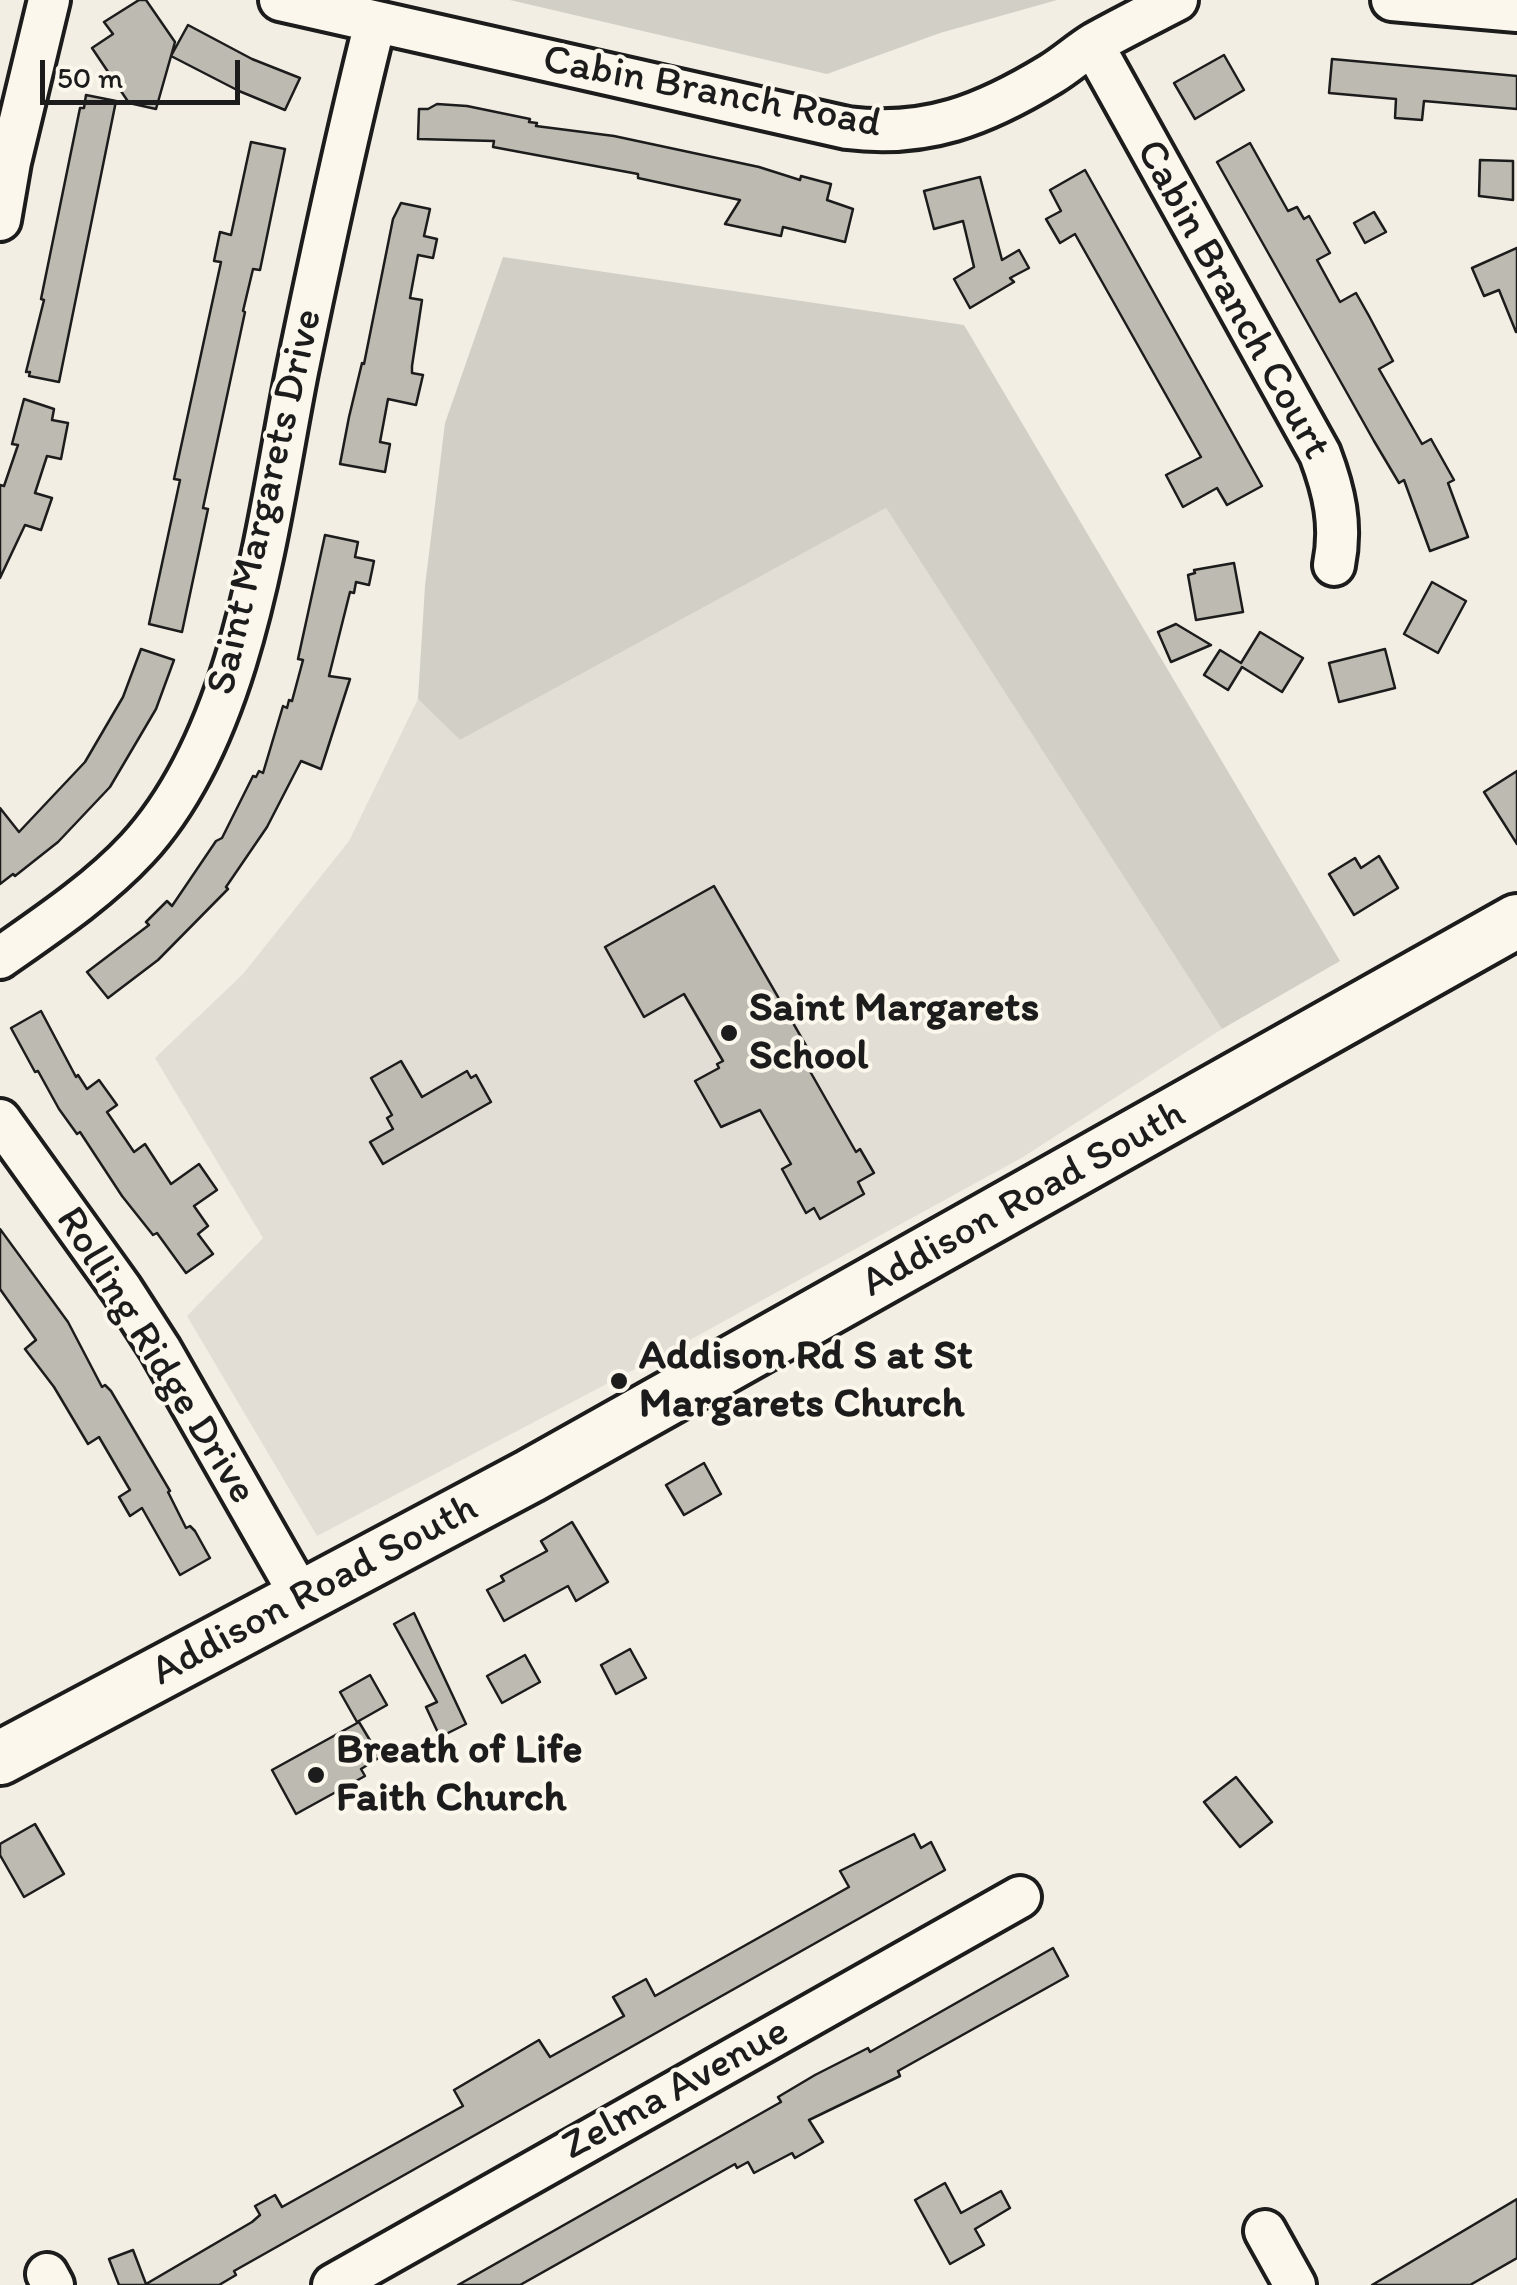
<!DOCTYPE html>
<html>
<head>
<meta charset="utf-8">
<style>
	body { margin:0 }
	#map { position:relative; width:1517px; height:2285px; overflow:hidden; background:#f2eee4; font-family:Itim,sans-serif }
	canvas { display:block }
	.scale { position:absolute; left:40px; top:60px; width:200px; height:45px; box-sizing:border-box; border:5px solid #1c1c1c; border-top:0; padding-left:12px; font-size:30px; line-height:35px; white-space:nowrap; color:#1c1c1c; -webkit-text-stroke:8px #fbf7ec; paint-order:stroke }
</style>
</head>
<body>
<div id="map">
<canvas width="1517" height="2285"></canvas>
<div class="scale">50 m</div>
</div>
<script>
const c = document.querySelector('canvas').getContext('2d');
c.lineJoin = 'round';
function fill(path, color) { c.fillStyle = color; c.fill(path, 'evenodd'); }
function stroke(path, color, width, dash) { c.strokeStyle = color; c.lineWidth = width; c.lineCap = dash ? 'butt' : 'round'; c.setLineDash(dash || []); c.stroke(path); }
function write(font, color, halo, rows, align = 'center') {
  c.font = font + ' Itim,sans-serif'; c.lineWidth = 8; c.setLineDash([]); c.textBaseline = 'middle'; c.strokeStyle = halo; c.fillStyle = color; for (const [text, x, y, turn = 0] of rows) {
    c.save(); c.translate(x, y); c.rotate((+turn || 0) * Math.PI / 180); c.textAlign = isNaN(turn) ? turn : align; if (halo) c.strokeText(text, 0, 0); c.fillText(text, 0, 0); c.restore();
  }
}
const built = new Path2D(`
	M 886,508 L 1222,1029 L 1023,1157 L 677,1347 L 317,1536 L 187,1316 L 263,1238 L 155,1058 L 243,974 L 349,841 L 418,699 L 460,740 Z`);
const green = new Path2D(`
	M 510,0 L 1057,0 L 940,33 L 827,74 Z
	M 503,257 L 964,325 L 1340,961 L 1222,1029 L 886,508 L 460,740 L 418,699 L 425,586 L 445,423 Z`);
const building = new Path2D(`
	M 139,0 L 146,0 L 175,42 L 156,109 L 129,103 L 92,48 L 113,34 L 104,22 Z
	M 188,25 L 252,59 L 300,78 L 285,110 L 239,91 L 171,56 Z
	M 1224,55 L 1244,90 L 1195,119 L 1174,83 Z
	M 1332,59 L 1517,76 L 1517,109 L 1424,101 L 1422,120 L 1395,118 L 1396,99 L 1329,93 Z
	M 86,95 L 116,101 L 59,382 L 29,376 L 30,372 L 26,372 L 44,300 L 41,299 L 80,108 L 84,108 Z
	M 437,104 L 467,106 L 530,119 L 529,122 L 537,123 L 536,126 L 614,136 L 759,167 L 800,180 L 801,176 L 831,184 L 827,200 L 853,209 L 845,242 L 783,227 L 781,236 L 725,224 L 740,200 L 638,178 L 638,174 L 493,147 L 494,141 L 418,139 L 419,109 L 428,109 Z
	M 251,142 L 285,149 L 260,270 L 253,269 L 243,311 L 245,312 L 203,508 L 208,509 L 182,632 L 149,624 L 180,480 L 174,479 L 221,262 L 214,261 L 220,232 L 231,235 Z
	M 1250,143 L 1288,211 L 1297,207 L 1304,219 L 1309,216 L 1330,253 L 1317,260 L 1340,302 L 1356,293 L 1369,316 L 1393,361 L 1379,369 L 1422,444 L 1431,439 L 1454,480 L 1448,483 L 1468,537 L 1430,551 L 1404,480 L 1399,483 L 1374,441 L 1217,162 Z
	M 1480,160 L 1513,161 L 1513,200 L 1479,196 Z
	M 1085,170 L 1262,486 L 1227,505 L 1217,488 L 1183,507 L 1166,475 L 1201,457 L 1075,234 L 1060,243 L 1046,219 L 1061,211 L 1050,190 Z
	M 980,177 L 1002,260 L 1019,250 L 1029,268 L 1010,278 L 1014,282 L 970,308 L 954,279 L 974,267 L 963,221 L 934,229 L 924,191 Z
	M 401,203 L 430,209 L 424,236 L 437,239 L 433,258 L 418,255 L 410,298 L 422,300 L 412,366 L 412,373 L 423,375 L 416,405 L 388,399 L 380,442 L 390,444 L 385,472 L 340,464 L 349,417 L 362,363 L 364,364 L 393,219 Z
	M 1374,212 L 1386,232 L 1365,243 L 1354,223 Z
	M 1517,248 L 1517,332 L 1516,332 L 1499,290 L 1484,296 L 1472,268 Z
	M 24,399 L 54,409 L 52,420 L 68,423 L 61,459 L 47,456 L 35,493 L 52,498 L 41,530 L 25,525 L 0,578 L 0,485 L 4,486 L 18,445 L 12,444 Z
	M 325,535 L 358,542 L 355,557 L 374,561 L 369,585 L 356,582 L 354,593 L 350,592 L 329,676 L 350,679 L 321,769 L 301,761 L 267,827 L 226,887 L 228,889 L 158,960 L 108,998 L 87,972 L 149,925 L 146,922 L 167,901 L 172,906 L 216,841 L 222,838 L 253,776 L 256,777 L 259,771 L 263,773 L 283,706 L 287,708 L 289,700 L 292,701 L 303,660 L 298,659 Z
	M 1234,563 L 1243,612 L 1196,620 L 1188,575 L 1195,573 L 1194,570 Z
	M 1432,582 L 1466,601 L 1438,653 L 1404,634 Z
	M 1176,624 L 1211,645 L 1171,662 L 1158,632 Z
	M 1260,632 L 1303,658 L 1282,692 L 1242,667 L 1228,690 L 1204,675 L 1220,650 L 1241,663 Z
	M 141,649 L 174,660 L 156,709 L 110,787 L 58,842 L 15,876 L 13,874 L 0,884 L 0,808 L 19,832 L 85,762 L 123,697 Z
	M 1385,649 L 1395,688 L 1339,702 L 1329,663 Z
	M 1517,771 L 1517,844 L 1484,792 Z
	M 1379,856 L 1398,888 L 1354,915 L 1329,874 L 1355,858 L 1361,868 Z
	M 714,886 L 811,1054 L 803,1059 L 856,1152 L 860,1149 L 874,1173 L 858,1182 L 864,1194 L 820,1219 L 814,1208 L 806,1213 L 782,1169 L 791,1164 L 760,1110 L 721,1127 L 695,1081 L 719,1068 L 717,1064 L 723,1061 L 684,994 L 644,1017 L 605,947 Z
	M 41,1011 L 76,1077 L 78,1075 L 87,1089 L 99,1080 L 117,1105 L 107,1112 L 134,1152 L 145,1144 L 171,1184 L 199,1164 L 217,1190 L 194,1206 L 208,1226 L 198,1234 L 213,1254 L 186,1273 L 157,1233 L 153,1235 L 122,1196 L 80,1132 L 77,1134 L 59,1109 L 38,1071 L 35,1072 L 11,1028 Z
	M 401,1061 L 422,1097 L 467,1071 L 471,1078 L 476,1075 L 491,1102 L 383,1164 L 370,1142 L 393,1129 L 387,1118 L 392,1115 L 371,1078 Z
	M 0,1229 L 68,1322 L 102,1387 L 105,1385 L 111,1391 L 170,1491 L 168,1492 L 186,1528 L 190,1526 L 195,1531 L 210,1558 L 180,1575 L 142,1508 L 130,1516 L 119,1497 L 130,1490 L 99,1437 L 88,1444 L 54,1387 L 25,1349 L 36,1340 L 0,1289 Z
	M 704,1463 L 721,1494 L 684,1515 L 666,1485 Z
	M 572,1522 L 608,1582 L 576,1601 L 568,1586 L 504,1621 L 487,1590 L 504,1581 L 501,1576 L 547,1551 L 541,1541 Z
	M 414,1613 L 466,1724 L 440,1737 L 426,1707 L 437,1702 L 394,1624 Z
	M 630,1649 L 646,1678 L 616,1694 L 601,1665 Z
	M 525,1655 L 540,1682 L 502,1703 L 487,1676 Z
	M 370,1675 L 387,1705 L 357,1722 L 340,1692 Z
	M 359,1722 L 380,1757 L 361,1769 L 365,1776 L 296,1814 L 272,1770 Z
	M 1236,1777 L 1272,1822 L 1240,1847 L 1204,1802 Z
	M 35,1824 L 64,1874 L 24,1897 L 0,1855 L 0,1844 Z
	M 914,1834 L 921,1848 L 931,1842 L 945,1870 L 234,2271 L 236,2275 L 219,2285 L 119,2285 L 109,2259 L 133,2250 L 146,2284 L 252,2222 L 260,2215 L 255,2206 L 275,2195 L 282,2207 L 463,2106 L 454,2090 L 539,2040 L 550,2057 L 624,2016 L 613,1997 L 646,1979 L 655,1996 L 849,1887 L 840,1871 Z
	M 1053,1948 L 1068,1976 L 898,2071 L 900,2076 L 809,2120 L 823,2142 L 795,2158 L 792,2153 L 754,2173 L 748,2162 L 737,2168 L 735,2164 L 520,2285 L 458,2285 L 781,2102 L 778,2097 L 815,2075 L 868,2048 L 870,2052 Z
	M 945,2183 L 961,2213 L 1001,2191 L 1010,2208 L 975,2229 L 984,2245 L 950,2264 L 915,2200 Z
	M 1517,2199 L 1517,2258 L 1470,2285 L 1372,2285 Z`);
const minor = new Path2D(`
	M 280,0 L 847,128 C 926,138 984,115 1051,74 C 1066,65 1080,52 1095,43 C 1122,28 1150,14 1177,0
	M 1392,0 L 1517,11
	M 1093,45 L 1320,454 C 1334,491 1342,525 1334,565
	M 0,220 L 10,162 L 49,0
	M 0,958 C 47,925 98,891 137,849 C 245,732 267,524 297,372 C 321,255 346,139 375,23
	M 0,1120 L 122,1290 L 160,1349 L 302,1598
	M 1265,2231 L 1295,2285
	M 47,2274 L 53,2285
	M 333,2285 L 1020,1897`);
const major = new Path2D(`
	M 0,1758 L 530,1476 L 1517,921`);
const markers = [
	[729,1033,10,"#1c1c1c"],
	[619,1381,10,"#1c1c1c"],
	[316,1775,10,"#1c1c1c"]
];
const streetNames = [
	["Cabin Branch Road",712,93,11],
	["Cabin Branch Court",1232,300,61],
	["Saint Margarets Drive",266,502,-77],
	["Addison Road South",1024,1200,-29],
	["Rolling Ridge Drive",155,1356,58],
	["Addison Road South",315,1591,-28],
	["Zelma Avenue",676,2090,-29]
];
const poiNames = [
	["Saint Margarets",749,1009],
	["School",749,1057],
	["Addison Rd S at St",639,1357],
	["Margarets Church",639,1405],
	["Breath of Life",336,1751],
	["Faith Church",336,1799]
];
fill(built, '#e2ded5');
fill(green, '#d2cfc6');
fill(building, '#bdbab1');
stroke(building, '#1c1c1c', 2.5);
stroke(minor, '#1c1c1c', 48);
stroke(major, '#1c1c1c', 60);
stroke(minor, '#fbf7ec', 40);
stroke(major, '#fbf7ec', 52);
for (const [x, y, r, color] of markers) { const dot = new Path2D(); dot.arc(x, y, r, 0, 2 * Math.PI); c.fillStyle = color; c.fill(dot); stroke(dot, '#fbf7ec', 4); }
write('42px', '#1c1c1c', '#fbf7ec', streetNames);
write('bold 42px', '#1c1c1c', '#fbf7ec', poiNames, 'left');
</script>
</body>
</html>
